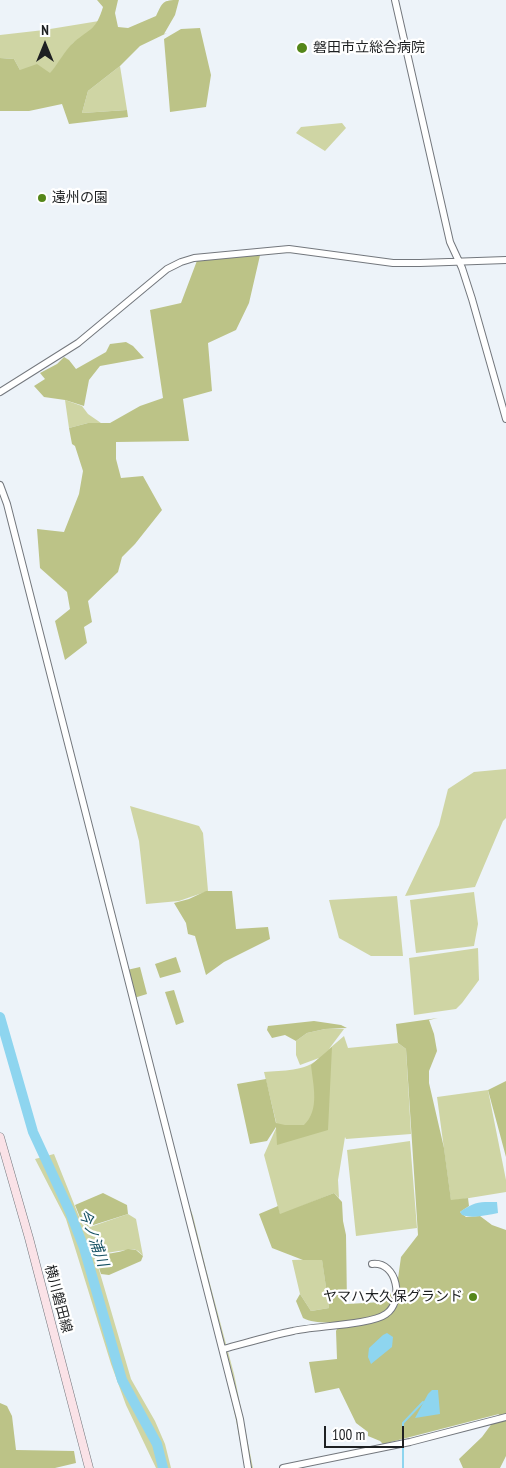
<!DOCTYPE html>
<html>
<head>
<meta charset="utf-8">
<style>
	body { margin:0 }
	#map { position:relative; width:506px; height:1468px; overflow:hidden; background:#edf3f9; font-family:"PT Sans Narrow",sans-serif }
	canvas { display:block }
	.north { position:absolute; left:20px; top:20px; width:50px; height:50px; -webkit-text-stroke:4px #fff; paint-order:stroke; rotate:0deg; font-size:14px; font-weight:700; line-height:20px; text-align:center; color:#1e2022 }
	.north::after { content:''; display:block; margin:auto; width:18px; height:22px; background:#1e2022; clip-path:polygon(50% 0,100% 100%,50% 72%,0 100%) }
	.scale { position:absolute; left:324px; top:1426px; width:80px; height:22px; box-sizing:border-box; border:2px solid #1e2022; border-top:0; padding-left:6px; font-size:15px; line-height:18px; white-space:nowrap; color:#1e2022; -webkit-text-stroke:4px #fff; paint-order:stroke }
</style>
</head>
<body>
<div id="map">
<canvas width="506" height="1468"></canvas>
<div class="north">N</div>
<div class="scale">100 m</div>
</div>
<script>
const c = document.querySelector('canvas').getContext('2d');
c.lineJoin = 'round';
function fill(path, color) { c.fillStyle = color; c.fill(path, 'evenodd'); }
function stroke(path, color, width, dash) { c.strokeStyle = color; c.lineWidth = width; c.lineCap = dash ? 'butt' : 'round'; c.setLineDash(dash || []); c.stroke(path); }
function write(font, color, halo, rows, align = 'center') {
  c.font = font + ' "PT Sans Narrow","Noto Sans JP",sans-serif'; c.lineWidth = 4.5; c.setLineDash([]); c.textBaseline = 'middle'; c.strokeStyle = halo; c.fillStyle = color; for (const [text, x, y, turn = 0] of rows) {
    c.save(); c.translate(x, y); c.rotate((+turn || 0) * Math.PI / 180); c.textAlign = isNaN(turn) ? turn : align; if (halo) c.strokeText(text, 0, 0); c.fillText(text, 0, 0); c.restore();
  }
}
const green = new Path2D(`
	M 99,21 L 90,32 L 73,43 L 50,74 L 20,70 L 14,59 L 0,58 L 0,35 L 44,30 Z
	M 120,66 L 127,110 L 82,113 L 88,91 Z
	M 342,123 L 346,128 L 325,151 L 296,133 L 301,127 Z
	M 65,400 L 82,406 L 88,414 L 101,423 L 88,423 L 69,428 Z
	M 506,769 L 506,818 L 503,821 L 475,887 L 405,896 L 439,825 L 448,789 L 474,772 Z
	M 130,806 L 199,826 L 203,833 L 208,891 L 179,901 L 146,904 L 139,841 Z
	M 474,892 L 478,924 L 474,946 L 416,953 L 410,900 Z
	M 397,896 L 403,956 L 371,956 L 339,938 L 329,900 Z
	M 478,948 L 479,980 L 462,1003 L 456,1009 L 414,1015 L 409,958 Z
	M 325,1029 L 344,1029 L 329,1049 L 344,1036 L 348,1048 L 398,1043 L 406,1049 L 411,1134 L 346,1139 L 345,1137 L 338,1180 L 339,1198 L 334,1193 L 280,1215 L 264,1155 L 277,1126 L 264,1072 C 282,1070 306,1072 319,1058 L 300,1065 L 296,1055 L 296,1041 L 307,1033 Z
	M 488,1090 L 506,1180 L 506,1192 L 451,1201 L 437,1097 Z
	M 410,1141 L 417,1228 L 356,1236 L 347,1150 Z
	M 54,1154 L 82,1224 L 87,1228 L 128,1214 L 136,1219 L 143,1256 C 141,1254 139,1251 136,1250 C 132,1248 101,1254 95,1256 L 131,1379 L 155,1421 L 165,1444 L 171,1468 L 156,1468 L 126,1405 L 111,1364 L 66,1219 L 35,1159 Z
	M 183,1188 L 193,1216 L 206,1269 L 234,1374 L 253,1468 L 245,1468 L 236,1420 Z
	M 322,1259 L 329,1308 L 311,1311 L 300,1294 L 292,1260 Z`);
const forest = new Path2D(`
	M 97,0 L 118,0 L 115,13 L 118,27 L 128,28 L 156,16 C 163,2 162,0 179,0 L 175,15 L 164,34 L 167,33 L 140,46 L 120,66 L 88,91 L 82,113 L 127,110 L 128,117 L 69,124 L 62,104 L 29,111 L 0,111 L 0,58 L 14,59 L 20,70 L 37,64 L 50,73 C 58,64 65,50 74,42 C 91,28 96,30 103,7 Z
	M 200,28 L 211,75 L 206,107 L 170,112 L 164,39 L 181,29 Z
	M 261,251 L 249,303 L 236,330 L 208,343 L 212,391 L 183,399 L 189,441 L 116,442 L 116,459 L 121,478 L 143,476 L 162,510 L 135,544 L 122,557 L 118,572 L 88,601 L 92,622 L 84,627 L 87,643 L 65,660 L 55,621 L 70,609 L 67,592 L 40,568 L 37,529 L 64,532 L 79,494 L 83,471 L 75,446 L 72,444 L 69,428 L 88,423 L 110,423 L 140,406 L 163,398 L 150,310 L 181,303 L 198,258 Z
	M 126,342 L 133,346 L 144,358 L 100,366 L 89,380 L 84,406 L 65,400 L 44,397 L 34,386 L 45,379 L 40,373 L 57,364 L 64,357 L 69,360 L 76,369 L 106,352 L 110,344 Z
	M 206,891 L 232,891 L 236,929 L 268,927 L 270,939 L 224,962 L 206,975 L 195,936 L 188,934 L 186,923 L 174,903 L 189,899 Z
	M 176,957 L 181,972 L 160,978 L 155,964 Z
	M 140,967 L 147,994 L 134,998 L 127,970 Z
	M 174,990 L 184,1022 L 176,1025 L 165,992 Z
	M 438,1018 L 429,1020 L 434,1034 L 437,1051 L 429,1071 L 429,1083 L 444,1148 L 451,1200 L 468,1198 L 469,1206 L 460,1212 L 466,1217 L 480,1216 L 492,1225 L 506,1230 L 506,1456 L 500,1468 L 463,1468 L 459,1459 L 482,1437 L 499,1414 L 383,1444 L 380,1441 L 368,1436 L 368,1432 L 356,1423 L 339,1388 L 315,1393 L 309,1362 L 337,1359 L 336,1331 L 338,1327 L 379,1316 C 357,1319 323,1328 303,1318 L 296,1301 L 300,1294 L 311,1311 L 329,1308 L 322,1260 L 303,1260 L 272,1248 L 259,1214 L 278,1206 L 280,1214 L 334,1193 L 342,1202 L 343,1221 L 346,1235 L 347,1304 L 382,1302 L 390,1292 L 393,1301 L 395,1300 L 401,1257 L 418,1235 L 406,1049 L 398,1043 L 396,1024 Z
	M 314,1021 L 341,1025 L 347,1028 L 325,1029 L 307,1033 L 296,1041 L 285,1035 L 272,1038 L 267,1030 L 268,1026 Z
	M 332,1047 L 328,1130 L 277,1145 L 276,1127 L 267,1141 L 250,1144 L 237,1084 L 266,1079 L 276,1123 L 285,1125 L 304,1125 C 320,1110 313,1085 311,1065 Z
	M 506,1081 L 506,1157 L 488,1090 Z
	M 103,1193 L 127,1205 L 128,1214 L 87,1227 L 81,1220 L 75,1205 Z
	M 128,1249 L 136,1250 L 143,1256 L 141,1261 L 109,1275 L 101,1274 L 95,1256 C 106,1253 117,1254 128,1249 Z
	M 0,1403 L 7,1406 L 12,1416 L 16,1450 L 74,1451 L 76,1463 L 55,1468 L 0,1468 Z`);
const water = new Path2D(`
	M 485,1202 L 497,1202 L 498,1213 C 487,1215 473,1219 462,1215 L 460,1212 C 468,1206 476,1202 485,1202 Z
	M 387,1333 L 393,1337 L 392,1347 L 371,1364 L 368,1357 L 369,1348 L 383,1335 Z
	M 432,1390 L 438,1390 L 440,1414 L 415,1418 L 428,1394 Z`);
const stream = new Path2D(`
	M 403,1441 L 403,1423 L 423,1402
	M 403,1468 L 403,1446`);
const river = new Path2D(`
	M 0,1017 L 33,1132 L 70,1212 L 84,1248 L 122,1380 L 157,1444 L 163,1468`);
const tertiary = new Path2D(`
	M 395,0 L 450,242 L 462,268 L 472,299 L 506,419
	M 0,392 L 78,343 L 167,269 L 181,262 L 194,258 L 289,249 L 393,263 L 420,263 L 506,260
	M 0,485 L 7,504 L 240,1419 L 248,1468
	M 223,1349 C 246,1343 269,1336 293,1331 C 314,1326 371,1325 386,1314 C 404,1302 398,1261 372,1264
	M 283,1468 L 410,1442 L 506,1417`);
const secondary = new Path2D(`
	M 0,1137 L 29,1238 L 89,1468`);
const markers = [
	[302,48,6,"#548619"],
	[42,198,5,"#548619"],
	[473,1297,5,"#548619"]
];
const poiNames = [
	["磐田市立総合病院",313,48],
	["遠州の園",52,198],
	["ヤマハ大久保グランド",463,1297,"right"]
];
const streetNames = [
	["横川磐田線",58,1299,75]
];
const waterNames = [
	["今ノ浦川",93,1238,70]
];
fill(green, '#cfd5a4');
fill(forest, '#bcc387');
fill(water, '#8ed5ef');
stroke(stream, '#8ed5ef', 2);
stroke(river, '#8ed5ef', 10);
stroke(tertiary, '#73777d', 8);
stroke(secondary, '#73777d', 9);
stroke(tertiary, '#fff', 6);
stroke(secondary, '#fae2e7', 8);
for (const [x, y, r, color] of markers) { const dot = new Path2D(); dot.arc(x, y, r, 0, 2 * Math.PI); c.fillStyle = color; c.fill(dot); stroke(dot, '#fff', 2); }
write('14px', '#1e2022', '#fff', poiNames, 'left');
write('14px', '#1e2022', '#fff', streetNames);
write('italic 15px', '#155062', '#fff', waterNames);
</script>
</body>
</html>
